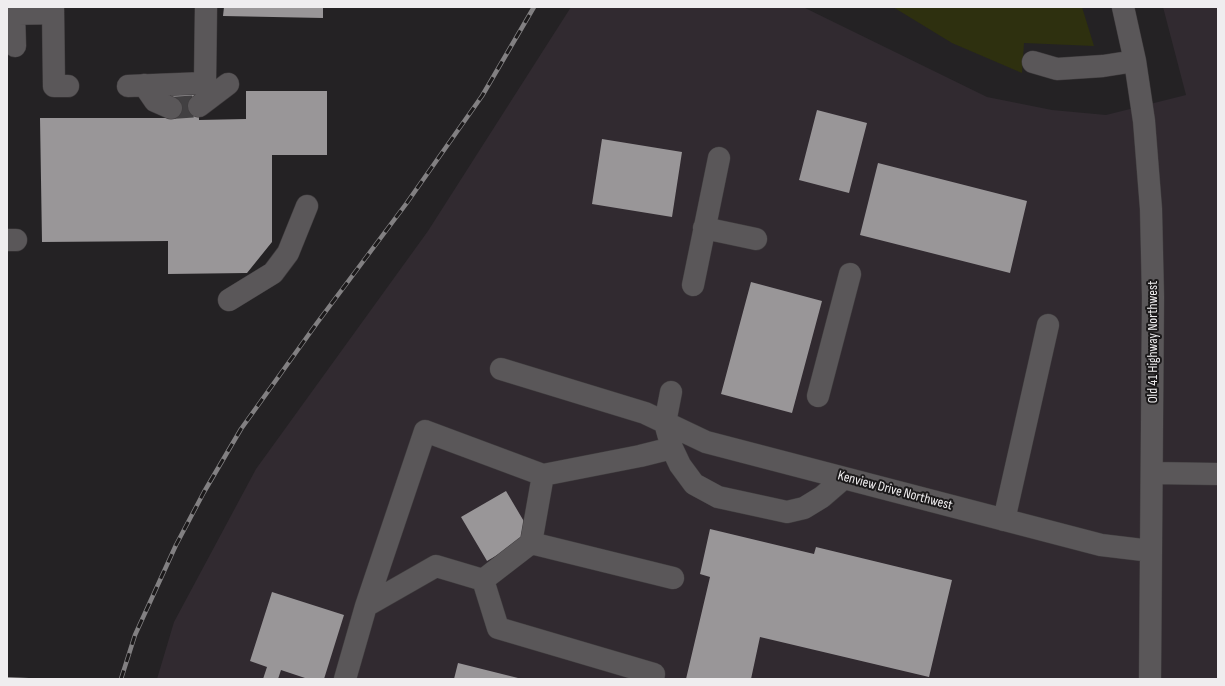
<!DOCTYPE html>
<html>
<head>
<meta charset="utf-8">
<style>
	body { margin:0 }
	#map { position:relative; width:1225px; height:686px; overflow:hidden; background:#242224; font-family:"Sofia Sans Condensed",sans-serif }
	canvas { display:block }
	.frame { position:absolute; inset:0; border:8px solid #efedef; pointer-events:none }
</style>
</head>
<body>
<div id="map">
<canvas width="1225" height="686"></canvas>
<div class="frame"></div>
</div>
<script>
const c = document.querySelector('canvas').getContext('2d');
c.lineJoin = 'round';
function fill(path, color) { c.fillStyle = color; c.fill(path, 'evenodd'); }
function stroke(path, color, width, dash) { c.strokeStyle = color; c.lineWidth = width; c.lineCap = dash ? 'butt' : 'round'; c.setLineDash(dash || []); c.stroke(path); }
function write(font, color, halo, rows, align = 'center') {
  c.font = font + ' "Sofia Sans Condensed",sans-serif'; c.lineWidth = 4; c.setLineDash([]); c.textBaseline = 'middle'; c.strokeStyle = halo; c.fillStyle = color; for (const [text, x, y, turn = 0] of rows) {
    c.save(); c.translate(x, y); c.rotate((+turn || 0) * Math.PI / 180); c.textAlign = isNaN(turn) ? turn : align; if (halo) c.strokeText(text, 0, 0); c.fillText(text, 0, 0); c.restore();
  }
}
const built = new Path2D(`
	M 571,7 L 803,7 L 987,97 L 1052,110 L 1106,115 L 1186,95 L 1163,7 L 1218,7 L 1218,679 L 157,679 L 174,622 L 256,469 L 428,231 Z`);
const green = new Path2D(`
	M 893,7 L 1082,7 L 1094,46 L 1024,43 L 1022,73 L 952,43 Z`);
const building = new Path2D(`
	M 224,7 L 323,7 L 323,18 L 223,16 Z
	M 246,91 L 327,91 L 327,155 L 272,155 L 272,242 L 247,273 L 168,274 L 168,241 L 42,242 L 40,118 L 171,118 L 171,93 L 198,93 L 199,120 L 246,119 Z
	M 817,110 L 867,123 L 849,193 L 799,180 Z
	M 602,139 L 682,152 L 672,217 L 592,204 Z
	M 878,163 L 1027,201 L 1010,273 L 860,235 Z
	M 751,282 L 822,301 L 792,413 L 721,394 Z
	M 506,491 L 532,535 L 487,561 L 461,517 Z
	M 710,529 L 814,554 L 816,547 L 952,580 L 929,677 L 760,637 L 751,679 L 686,679 L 710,577 L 700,574 Z
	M 272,592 L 344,615 L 324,679 L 308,679 L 281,670 L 278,679 L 263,679 L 267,667 L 250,661 Z
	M 458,663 L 518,678 L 518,679 L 454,679 Z
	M 7,677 L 29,678 L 29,679 L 7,679 Z`);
const minorTunnel = new Path2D(`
	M 171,108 L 199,106`);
const minor = new Path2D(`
	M 53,7 L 54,86 L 68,86
	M 1123,7 L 1135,61 L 1144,121 L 1151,209 L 1153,297 L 1150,679
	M 7,14 L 53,13
	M 14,14 L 15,46
	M 1033,62 L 1057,69 L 1103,66 L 1135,61
	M 144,85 L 155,101 L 171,108
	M 128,86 L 205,83 L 206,7
	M 199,106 L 228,84
	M 704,228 L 756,239
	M 7,240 L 16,240
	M 693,285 L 719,158
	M 229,300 L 273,273 L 288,253 L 307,206
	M 501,369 L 645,413 L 706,442 L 1101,545 L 1151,551
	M 671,392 L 665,423 L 672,448 L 680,465 L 694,484 L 718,497 L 787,512 L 804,508 L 822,497 L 844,478
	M 818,396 L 850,274
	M 1152,473 L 1218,474
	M 543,475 L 640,456 L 672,448
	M 1004,520 L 1048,325
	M 483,580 L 531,543 L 673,578
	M 366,606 L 425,431 L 543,475 L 531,543
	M 345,679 L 366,606 L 436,566 L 483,580 L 498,628 L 654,674 L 653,679`);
const rail = new Path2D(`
	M 121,679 L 135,635 L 176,545 L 204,492 L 241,429 L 317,323 L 406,204 L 482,96 L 534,7`);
const streetNames = [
	["Old 41 Highway Northwest",1153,342,-90],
	["Kenview Drive Northwest",895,491,15]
];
fill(built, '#312a30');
fill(green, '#2e300f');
fill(building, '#999698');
stroke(minorTunnel, '#424042', 22, [22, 11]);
stroke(minor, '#403d3f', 23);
stroke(minor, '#5a5759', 22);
stroke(rail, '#828082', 4.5);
stroke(rail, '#1b191a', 3, [9]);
write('14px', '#efedef', '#1b191a', streetNames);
</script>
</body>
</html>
